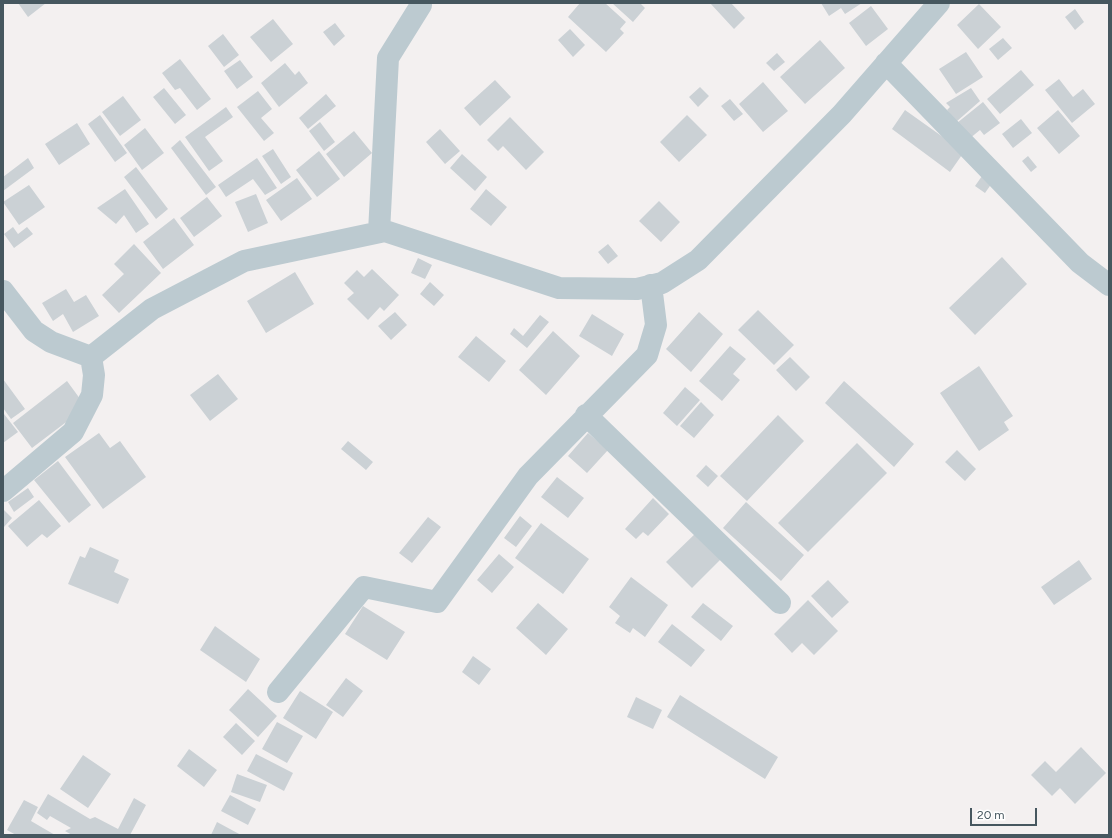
<!DOCTYPE html>
<html>
<head>
<meta charset="utf-8">
<style>
	body { margin:0 }
	#map { position:relative; width:1112px; height:838px; overflow:hidden; background:#f3f0f0; font-family:Figtree,sans-serif }
	canvas { display:block }
	.frame { position:absolute; inset:0; border:4px solid #46575f; pointer-events:none }
	.scale { position:absolute; left:970px; top:808px; width:67px; height:18px; box-sizing:border-box; border:2px solid #46575f; border-top:0; padding-left:5px; font-size:12px; line-height:14px; white-space:nowrap; color:#46575f; -webkit-text-stroke:3px #fff; paint-order:stroke }
</style>
</head>
<body>
<div id="map">
<canvas width="1112" height="838"></canvas>
<div class="frame"></div>
<div class="scale">20 m</div>
</div>
<script>
const c = document.querySelector('canvas').getContext('2d');
c.lineJoin = 'round';
function fill(path, color) { c.fillStyle = color; c.fill(path, 'evenodd'); }
function stroke(path, color, width, dash) { c.strokeStyle = color; c.lineWidth = width; c.lineCap = dash ? 'butt' : 'round'; c.setLineDash(dash || []); c.stroke(path); }
const building = new Path2D(`
	M 18,3 L 46,3 L 28,17 Z
	M 580,3 L 605,3 L 626,22 L 620,29 L 624,33 L 606,52 L 568,17 Z
	M 612,3 L 640,3 L 645,8 L 633,22 Z
	M 710,3 L 731,3 L 745,18 L 734,29 Z
	M 821,3 L 862,3 L 845,14 L 841,8 L 829,16 Z
	M 979,4 L 1001,27 L 978,49 L 957,25 Z
	M 871,6 L 888,29 L 866,46 L 849,23 Z
	M 1075,9 L 1084,22 L 1075,30 L 1065,17 Z
	M 273,19 L 293,44 L 271,62 L 250,37 Z
	M 335,23 L 345,36 L 334,46 L 323,32 Z
	M 570,29 L 585,45 L 573,57 L 558,40 Z
	M 223,34 L 239,55 L 224,67 L 208,46 Z
	M 1003,38 L 1012,48 L 998,60 L 989,49 Z
	M 820,40 L 845,68 L 805,104 L 780,77 Z
	M 966,52 L 983,77 L 956,94 L 939,69 Z
	M 777,53 L 785,62 L 774,71 L 766,63 Z
	M 180,59 L 211,99 L 197,110 L 180,88 L 175,90 L 162,73 Z
	M 240,60 L 253,77 L 237,89 L 224,71 Z
	M 285,63 L 295,75 L 299,71 L 308,83 L 279,107 L 261,83 Z
	M 1021,70 L 1034,85 L 1000,114 L 987,99 Z
	M 1059,79 L 1073,97 L 1083,89 L 1095,104 L 1072,123 L 1045,90 Z
	M 495,80 L 511,97 L 480,126 L 464,108 Z
	M 763,82 L 788,111 L 763,132 L 739,104 Z
	M 700,87 L 709,96 L 698,107 L 689,97 Z
	M 164,88 L 186,115 L 175,124 L 153,97 Z
	M 971,88 L 980,101 L 956,122 L 947,110 L 950,107 L 946,103 Z
	M 258,91 L 272,109 L 261,118 L 274,133 L 264,141 L 237,107 Z
	M 326,94 L 336,106 L 308,129 L 299,118 Z
	M 123,96 L 141,120 L 120,136 L 102,112 Z
	M 730,99 L 743,114 L 734,121 L 721,106 Z
	M 983,102 L 1000,123 L 984,135 L 980,130 L 969,139 L 957,123 Z
	M 226,107 L 233,117 L 205,137 L 223,161 L 209,171 L 185,137 Z
	M 905,110 L 964,152 L 950,172 L 892,129 Z
	M 1058,110 L 1080,136 L 1059,154 L 1037,128 Z
	M 100,115 L 127,153 L 115,162 L 88,124 Z
	M 687,115 L 707,135 L 679,162 L 660,142 Z
	M 510,117 L 544,152 L 526,170 L 503,146 L 498,151 L 487,140 Z
	M 1021,119 L 1032,133 L 1013,148 L 1002,134 Z
	M 320,122 L 335,142 L 324,151 L 309,131 Z
	M 77,123 L 90,144 L 59,165 L 45,144 Z
	M 145,128 L 164,153 L 142,170 L 124,145 Z
	M 440,129 L 460,151 L 445,164 L 426,142 Z
	M 354,131 L 372,153 L 344,177 L 326,154 Z
	M 180,140 L 216,187 L 206,195 L 171,148 Z
	M 273,149 L 291,177 L 281,184 L 262,156 Z
	M 319,151 L 340,179 L 317,197 L 296,170 Z
	M 462,154 L 487,177 L 475,191 L 450,168 Z
	M 1028,156 L 1037,167 L 1031,172 L 1022,161 Z
	M 28,158 L 34,168 L 3,191 L 3,177 Z
	M 257,158 L 277,188 L 265,195 L 253,179 L 226,197 L 218,185 Z
	M 136,167 L 168,209 L 156,219 L 124,177 Z
	M 982,176 L 992,183 L 985,193 L 975,186 Z
	M 297,178 L 312,199 L 281,221 L 266,200 Z
	M 29,185 L 45,207 L 19,225 L 3,202 Z
	M 125,189 L 149,224 L 136,233 L 124,215 L 116,224 L 97,208 Z
	M 486,189 L 507,207 L 491,226 L 470,209 Z
	M 256,194 L 268,223 L 248,232 L 235,202 Z
	M 207,197 L 222,216 L 194,237 L 180,218 Z
	M 659,201 L 680,222 L 661,242 L 639,221 Z
	M 174,218 L 194,245 L 163,269 L 143,242 Z
	M 13,227 L 18,234 L 27,227 L 33,234 L 14,248 L 4,234 Z
	M 134,244 L 161,273 L 119,313 L 102,295 L 124,274 L 114,264 Z
	M 608,244 L 618,256 L 608,264 L 598,252 Z
	M 1002,257 L 1027,284 L 975,335 L 949,308 Z
	M 418,258 L 432,265 L 425,279 L 411,273 Z
	M 372,269 L 399,295 L 384,311 L 380,307 L 368,320 L 347,299 L 354,293 L 344,283 L 357,270 L 364,277 Z
	M 295,272 L 314,304 L 266,333 L 247,301 Z
	M 430,282 L 444,295 L 434,306 L 420,294 Z
	M 66,289 L 74,302 L 86,295 L 99,316 L 73,332 L 63,314 L 53,321 L 42,303 Z
	M 758,310 L 794,345 L 774,365 L 738,330 Z
	M 395,312 L 407,325 L 391,340 L 378,326 Z
	M 699,312 L 723,334 L 691,372 L 666,349 Z
	M 592,314 L 624,334 L 612,356 L 579,336 Z
	M 540,315 L 549,322 L 527,348 L 510,334 L 514,328 L 523,336 Z
	M 553,331 L 580,356 L 546,395 L 519,370 Z
	M 476,336 L 506,361 L 489,382 L 458,357 Z
	M 730,346 L 746,359 L 733,374 L 740,380 L 722,401 L 699,381 Z
	M 790,357 L 810,377 L 796,391 L 776,370 Z
	M 979,366 L 1013,416 L 1004,422 L 1009,430 L 979,451 L 940,393 Z
	M 218,374 L 238,399 L 210,421 L 190,395 Z
	M 3,379 L 25,409 L 11,419 L 3,408 Z
	M 67,381 L 86,407 L 32,448 L 13,423 Z
	M 844,381 L 914,444 L 894,467 L 825,403 Z
	M 685,387 L 700,400 L 677,426 L 663,413 Z
	M 701,402 L 714,415 L 694,438 L 680,426 Z
	M 4,414 L 18,432 L 3,443 L 3,415 Z
	M 778,415 L 804,441 L 747,501 L 720,476 Z
	M 99,433 L 110,448 L 120,441 L 146,477 L 103,509 L 65,457 Z
	M 588,433 L 608,450 L 587,473 L 568,456 Z
	M 348,441 L 373,462 L 366,470 L 341,449 Z
	M 857,443 L 887,473 L 808,552 L 778,523 Z
	M 957,450 L 976,469 L 965,481 L 945,462 Z
	M 58,461 L 91,505 L 69,523 L 34,480 Z
	M 706,465 L 718,476 L 708,487 L 696,476 Z
	M 557,477 L 584,498 L 568,518 L 541,497 Z
	M 28,488 L 34,497 L 14,512 L 8,502 Z
	M 653,498 L 669,514 L 648,536 L 643,532 L 636,539 L 625,529 Z
	M 39,500 L 61,526 L 47,538 L 42,534 L 27,547 L 8,526 Z
	M 746,502 L 804,555 L 781,581 L 723,528 Z
	M 3,509 L 12,518 L 4,527 L 3,526 Z
	M 520,516 L 532,526 L 516,547 L 504,538 Z
	M 428,517 L 441,527 L 412,563 L 399,553 Z
	M 541,523 L 589,559 L 563,594 L 515,558 Z
	M 699,530 L 724,556 L 692,588 L 666,562 Z
	M 90,547 L 119,560 L 114,572 L 129,579 L 118,604 L 68,584 L 80,556 L 85,558 Z
	M 499,554 L 514,567 L 492,593 L 477,580 Z
	M 1079,560 L 1092,579 L 1054,605 L 1041,587 Z
	M 631,577 L 668,605 L 645,637 L 633,628 L 630,633 L 615,623 L 620,616 L 609,607 Z
	M 828,580 L 849,602 L 832,618 L 811,596 Z
	M 808,600 L 838,631 L 814,655 L 802,643 L 792,653 L 774,634 Z
	M 538,603 L 568,629 L 546,655 L 516,628 Z
	M 703,603 L 733,626 L 721,641 L 691,617 Z
	M 363,606 L 405,632 L 387,660 L 345,634 Z
	M 672,624 L 705,650 L 691,667 L 658,642 Z
	M 215,626 L 260,659 L 246,682 L 200,650 Z
	M 473,656 L 491,669 L 479,685 L 462,672 Z
	M 346,678 L 363,691 L 343,717 L 326,705 Z
	M 248,689 L 277,716 L 258,737 L 229,710 Z
	M 300,691 L 333,712 L 316,739 L 283,718 Z
	M 680,695 L 778,757 L 765,779 L 667,717 Z
	M 636,697 L 662,710 L 653,729 L 627,717 Z
	M 277,722 L 303,736 L 287,763 L 262,749 Z
	M 236,723 L 255,741 L 242,755 L 223,737 Z
	M 1081,747 L 1106,773 L 1075,804 L 1060,788 L 1052,796 L 1031,775 L 1045,761 L 1056,772 Z
	M 189,749 L 217,770 L 204,787 L 177,766 Z
	M 256,754 L 293,773 L 284,791 L 247,771 Z
	M 83,755 L 111,774 L 88,808 L 60,789 Z
	M 237,774 L 267,785 L 260,802 L 231,792 Z
	M 48,794 L 90,819 L 95,817 L 118,829 L 134,798 L 146,805 L 130,835 L 72,835 L 65,831 L 71,828 L 50,816 L 47,820 L 37,813 Z
	M 230,795 L 256,809 L 248,825 L 221,811 Z
	M 24,800 L 38,807 L 31,821 L 55,835 L 16,835 L 7,830 Z
	M 217,822 L 241,835 L 211,835 Z`);
const minor = new Path2D(`
	M 886,63 L 1080,263 L 1109,285
	M 379,232 L 388,58 L 421,5
	M 3,291 L 34,331 L 51,342 L 91,357 L 152,309 L 244,261 L 385,231 L 559,288 L 637,289 L 662,283 L 698,260 L 842,114 L 939,3
	M 586,415 L 780,603
	M 3,491 L 73,432 L 92,395 L 94,375 L 91,357
	M 278,692 L 364,587 L 437,602 L 528,476 L 647,355 L 656,325 L 651,285`);
fill(building, '#cbd1d5');
stroke(minor, '#bccad0', 22);
</script>
</body>
</html>
